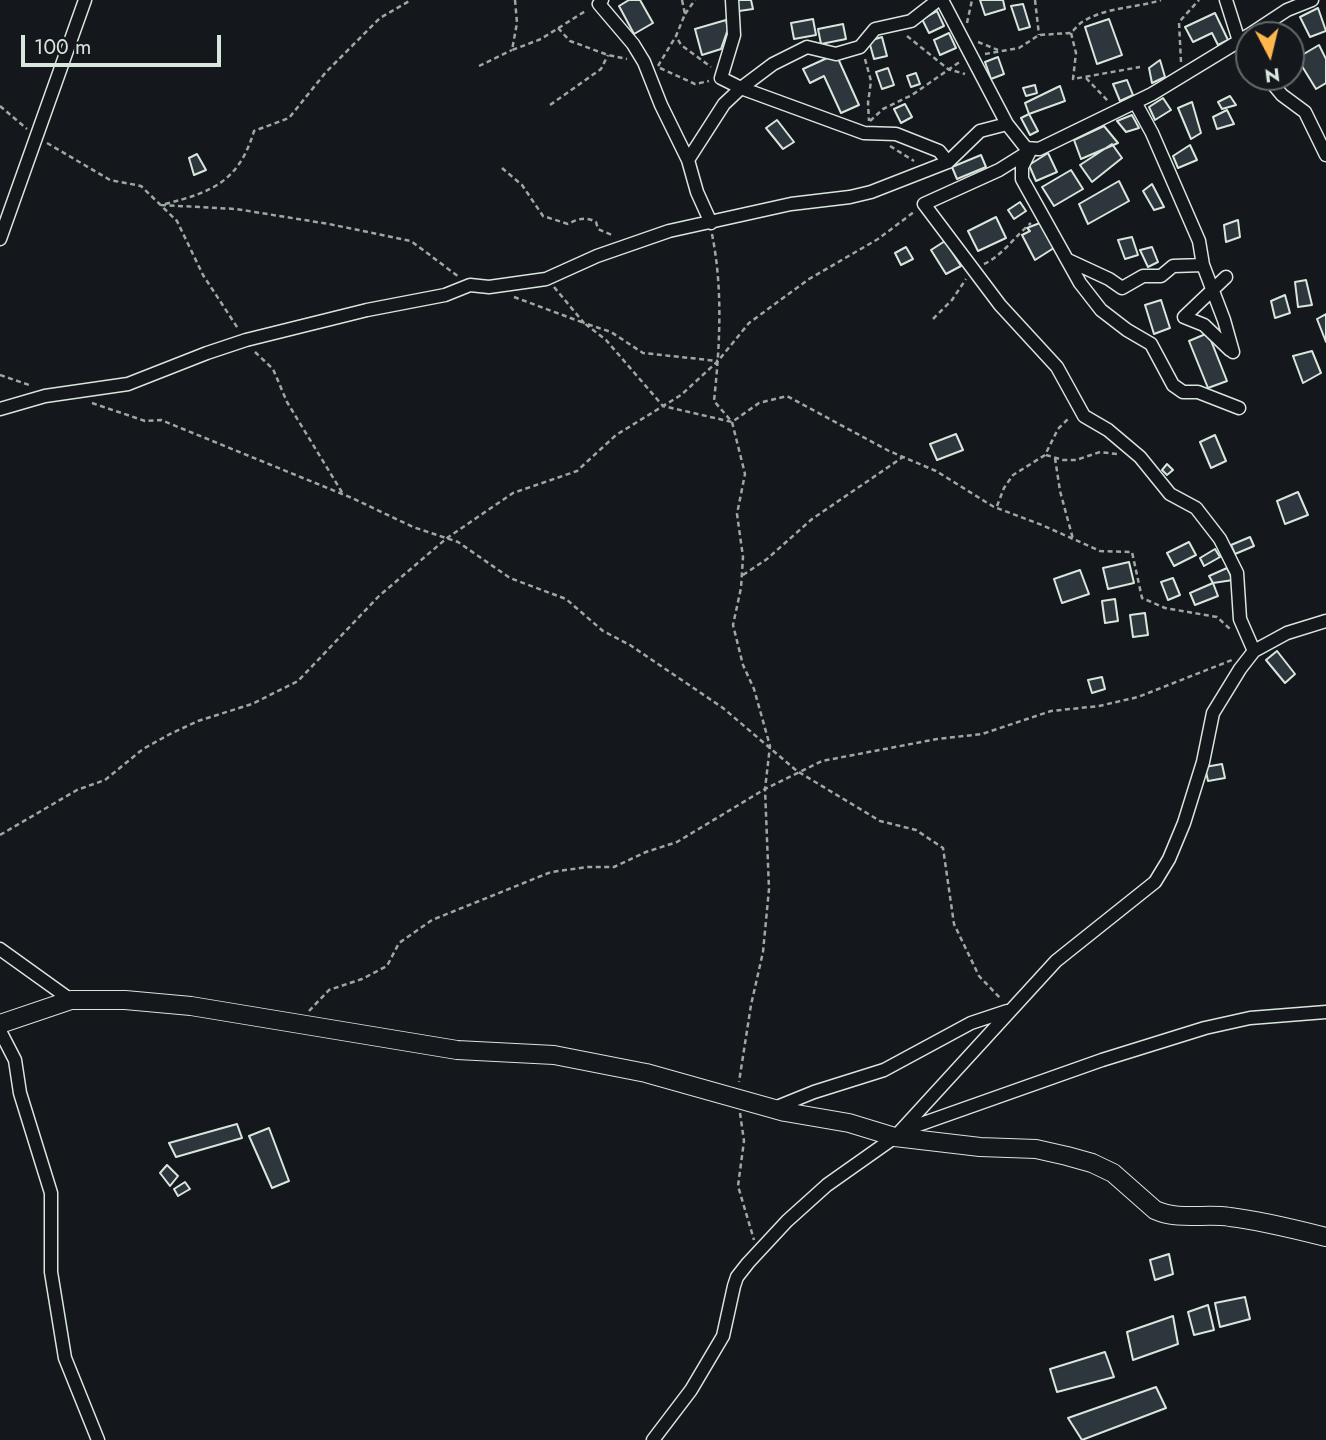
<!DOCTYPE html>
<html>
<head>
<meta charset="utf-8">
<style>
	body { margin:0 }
	#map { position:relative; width:1326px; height:1440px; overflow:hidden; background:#14181c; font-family:Jost,sans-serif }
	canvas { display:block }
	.north { position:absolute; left:1235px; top:21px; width:70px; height:70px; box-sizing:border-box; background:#14181c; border:2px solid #626a69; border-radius:50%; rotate:173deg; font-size:19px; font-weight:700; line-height:28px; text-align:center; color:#d8e6dc }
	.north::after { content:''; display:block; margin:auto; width:24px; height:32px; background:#ffb74d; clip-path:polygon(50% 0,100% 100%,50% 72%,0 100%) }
	.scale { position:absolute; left:21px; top:35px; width:200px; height:32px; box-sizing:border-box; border:4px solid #d8e6dc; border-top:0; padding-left:9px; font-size:21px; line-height:24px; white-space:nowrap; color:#d8e6dc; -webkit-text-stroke:5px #14181c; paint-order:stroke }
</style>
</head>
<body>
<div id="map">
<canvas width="1326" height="1440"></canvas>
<div class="north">N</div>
<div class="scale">100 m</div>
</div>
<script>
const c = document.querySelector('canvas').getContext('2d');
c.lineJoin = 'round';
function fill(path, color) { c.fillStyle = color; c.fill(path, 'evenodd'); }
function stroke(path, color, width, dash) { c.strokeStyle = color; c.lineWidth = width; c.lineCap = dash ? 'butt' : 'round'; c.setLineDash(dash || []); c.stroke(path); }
const building = new Path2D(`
	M 629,0 L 640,0 L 653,23 L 634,34 L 619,6 Z
	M 737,0 L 751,0 L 753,9 L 739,11 Z
	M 980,0 L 1003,0 L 1005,9 L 985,15 Z
	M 1023,4 L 1030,27 L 1019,30 L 1011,6 Z
	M 1318,8 L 1326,31 L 1310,37 L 1300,17 Z
	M 937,11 L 944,26 L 929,33 L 922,19 Z
	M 1215,13 L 1228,40 L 1218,45 L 1212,33 L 1193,42 L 1185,27 Z
	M 813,19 L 816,35 L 794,39 L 791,23 Z
	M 1109,19 L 1122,55 L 1097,64 L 1085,27 Z
	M 726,20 L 728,29 L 721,49 L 702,55 L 695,29 Z
	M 843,24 L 846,39 L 821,44 L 818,29 Z
	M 949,33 L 956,48 L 940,55 L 934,40 Z
	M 882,37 L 887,56 L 874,59 L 869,41 Z
	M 1319,45 L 1326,59 L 1326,83 L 1316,89 L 1297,58 Z
	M 836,54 L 859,105 L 841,113 L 824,76 L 810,83 L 803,69 Z
	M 998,57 L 1004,74 L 991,79 L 985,62 Z
	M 1160,60 L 1165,77 L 1152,83 L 1149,68 Z
	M 888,68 L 894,85 L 882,89 L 876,72 Z
	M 916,73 L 920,84 L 911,87 L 907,76 Z
	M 1127,80 L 1133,95 L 1120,101 L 1113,84 Z
	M 1035,85 L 1037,93 L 1026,96 L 1023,88 Z
	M 1060,86 L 1065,101 L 1029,114 L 1025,103 Z
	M 1230,96 L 1236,105 L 1222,109 L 1218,102 Z
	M 1163,98 L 1171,110 L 1155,120 L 1149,107 Z
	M 1192,102 L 1201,133 L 1191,139 L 1178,108 Z
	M 905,104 L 912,117 L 901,123 L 894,109 Z
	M 1227,110 L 1234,124 L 1217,129 L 1213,117 Z
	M 1029,114 L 1038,131 L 1030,135 L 1021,118 Z
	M 1132,115 L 1139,128 L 1126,132 L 1117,121 Z
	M 777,120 L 794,142 L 783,149 L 766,128 Z
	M 1104,126 L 1118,143 L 1081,159 L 1074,140 Z
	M 1112,144 L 1122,158 L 1092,182 L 1080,165 Z
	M 1190,145 L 1197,160 L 1178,168 L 1173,156 Z
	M 1048,153 L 1057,172 L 1036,181 L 1029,165 Z
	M 197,154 L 206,170 L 194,175 L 189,158 Z
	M 981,155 L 986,167 L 957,179 L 952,167 Z
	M 1071,170 L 1083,189 L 1054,206 L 1042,187 Z
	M 1119,181 L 1129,201 L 1088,224 L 1079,204 Z
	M 1152,184 L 1164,207 L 1154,210 L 1143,191 Z
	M 1020,202 L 1026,211 L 1014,219 L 1008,210 Z
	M 996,217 L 1006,238 L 978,251 L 968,231 Z
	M 1238,220 L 1240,237 L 1226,242 L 1224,225 Z
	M 1045,221 L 1057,246 L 1035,260 L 1022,235 L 1030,231 L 1027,228 Z
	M 1132,237 L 1138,255 L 1125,259 L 1118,240 Z
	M 945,241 L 961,266 L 946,274 L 931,250 Z
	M 906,247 L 913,259 L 901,265 L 895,253 Z
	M 1152,247 L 1158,262 L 1148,267 L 1140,250 Z
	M 1306,280 L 1312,305 L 1298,307 L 1295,282 Z
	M 1285,295 L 1290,313 L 1275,318 L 1271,301 Z
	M 1161,300 L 1170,328 L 1154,334 L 1145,305 Z
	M 1326,314 L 1326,342 L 1317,319 Z
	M 1208,333 L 1227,381 L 1208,388 L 1189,341 Z
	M 1312,351 L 1321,373 L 1303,383 L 1293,356 Z
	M 956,434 L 963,450 L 937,460 L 930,444 Z
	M 1215,435 L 1226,461 L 1211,468 L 1200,442 Z
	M 1167,464 L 1173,470 L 1167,475 L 1162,470 Z
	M 1298,492 L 1308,515 L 1285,524 L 1277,501 Z
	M 1250,537 L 1254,546 L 1235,554 L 1231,545 Z
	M 1189,542 L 1196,555 L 1174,566 L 1167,553 Z
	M 1215,549 L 1220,557 L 1204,566 L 1200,558 Z
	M 1129,562 L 1134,583 L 1108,589 L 1103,568 Z
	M 1227,568 L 1233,580 L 1213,583 L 1209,576 Z
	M 1080,570 L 1089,594 L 1062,603 L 1054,579 Z
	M 1173,578 L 1180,595 L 1168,600 L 1161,582 Z
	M 1213,583 L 1218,596 L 1195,605 L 1190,593 Z
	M 1115,599 L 1118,621 L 1105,623 L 1102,601 Z
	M 1145,613 L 1148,635 L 1133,637 L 1130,615 Z
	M 1277,651 L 1295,674 L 1285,683 L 1266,660 Z
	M 1102,677 L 1105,689 L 1092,693 L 1088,680 Z
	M 1222,764 L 1225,778 L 1208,781 L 1205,767 Z
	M 237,1124 L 242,1138 L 176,1157 L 169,1143 Z
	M 269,1128 L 289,1181 L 272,1188 L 249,1136 Z
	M 167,1165 L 178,1176 L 170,1186 L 160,1173 Z
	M 185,1182 L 190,1189 L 178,1196 L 174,1189 Z
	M 1169,1254 L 1173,1274 L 1155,1280 L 1150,1260 Z
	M 1245,1297 L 1250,1319 L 1220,1327 L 1215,1303 Z
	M 1208,1305 L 1214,1330 L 1194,1335 L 1188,1312 Z
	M 1173,1316 L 1178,1344 L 1133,1360 L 1127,1332 Z
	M 1105,1352 L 1114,1377 L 1057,1392 L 1050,1369 Z
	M 1156,1387 L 1166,1408 L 1082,1440 L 1068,1418 Z`);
const path = new Path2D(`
	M 515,0 L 517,23 L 512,50 L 541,39 L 587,10
	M 682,0 L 685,14 L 676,36 L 681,45 L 711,67
	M 1035,0 L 1039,35
	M 685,14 L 695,0
	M 967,23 L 972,0
	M 558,28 L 570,41 L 608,55 L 627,59
	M 1071,33 L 1076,53 L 1073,79 L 1140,67
	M 907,36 L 948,69 L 965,74
	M 978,42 L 998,50
	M 985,54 L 1019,48 L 1039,35 L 1071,33 C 1075,29 1079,23 1084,21 C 1106,7 1137,8 1161,0
	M 865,59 L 871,81 L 868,103 L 869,121
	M 1181,62 L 1179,22 L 1199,0
	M 479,66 L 512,50
	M 658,66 L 676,36
	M 660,68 L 695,84 L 709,81
	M 1086,78 L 1108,101
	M 550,105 L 601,69 L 608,55
	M 0,106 L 27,129
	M 870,121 L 883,109 L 912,95 L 961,61
	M 47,143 L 110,180 L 141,186 L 177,221 L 203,275 L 239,330
	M 890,146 L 914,161
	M 502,168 L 522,185 L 543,216 L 568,224 C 578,219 585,216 596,222 L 598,229 L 614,236
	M 165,204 C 213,192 239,181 254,131 L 289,118 L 326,72 L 380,18 L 411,0
	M 161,205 L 236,209 L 329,224 L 411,241 L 459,277
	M 712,234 C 723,289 720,345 714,401 L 732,422 L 745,474 L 737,514 L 743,557 L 741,588 L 733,625 L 743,665 L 754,689 L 770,746 L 765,789 L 769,889 L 763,952 L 751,1005 L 739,1082
	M 984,264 C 1002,256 1015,236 1031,223
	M 554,287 L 584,323 L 611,332 L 643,353 L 718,361
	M 514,297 L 584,323 L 606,340 L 663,406 L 732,422 L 759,403 L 787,396 L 889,451 L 936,471 L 994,507 L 1042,525 L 1100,551 L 1132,552 L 1142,598 L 1165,608 L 1217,617 L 1230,629
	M 933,319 L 952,300 L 966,279
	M 255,352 L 273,369 L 287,402 L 343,494
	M 0,375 L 32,386
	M 92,403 L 145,421 L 161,420 L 352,498 L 413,527 L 458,542 L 510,578 L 566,599 L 603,631 L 630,645 L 723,708 L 797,771 L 880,821 L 916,830 L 943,848 L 954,924 L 979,976 L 1001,999
	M 1046,455 L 1063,460 L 1076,460 L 1100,452 L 1117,454
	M 1055,458 L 1060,491 L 1073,539
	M 997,506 L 1004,488 L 1013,475 L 1045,455 L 1058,429 L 1070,417
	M 743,575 L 767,559 L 812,519 L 903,457
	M 0,835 L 77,790 L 105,780 L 143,749 L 170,734 L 198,721 L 252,704 L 298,681 L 379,596 L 447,538 L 513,493 L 577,471 L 616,435 L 681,395 L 718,361 L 749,323 L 809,279 L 878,239 L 914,212
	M 309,1011 L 329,990 L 362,979 L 387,966 L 399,943 L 432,920 L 551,872 L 588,867 L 614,867 L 646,852 L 677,842 L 765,789 L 822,761 L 937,739 L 982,734 L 1051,711 L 1099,706 L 1138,697 L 1232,660
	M 740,1113 L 744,1141 L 738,1186 L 754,1240`);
const street = new Path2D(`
	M 602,0 L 599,4 L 633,44 L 644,62 L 661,105 L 688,160 L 697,192 L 711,223
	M 732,0 L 734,35 L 721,78 L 741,88 L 864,133 L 896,134 L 939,151 L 948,162
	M 942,0 L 1007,124
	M 1226,0 L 1239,41 L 1249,54
	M 1249,35 L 1287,10 L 1312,0
	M 1267,77 L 1282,95 L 1305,112 L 1326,155
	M 1135,102 L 1152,133 L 1199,241 L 1203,265
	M 1031,150 L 999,170 L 924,204 L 1000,305 L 1057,367 L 1084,416 L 1108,430 L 1140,457 L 1170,494 L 1196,508 L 1220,539 L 1237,573 L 1240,619 L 1254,651
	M 1029,153 L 1022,167 L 1022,179 L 1080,283 L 1101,310 L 1127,330 L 1151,344 L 1173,385 L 1183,392 L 1198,392 L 1239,408
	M 688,160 L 724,104 L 741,88 L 773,64 L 807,47 L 836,54 L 860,47 L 875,29 L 911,21 L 938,0
	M 0,239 L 85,0
	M 1068,260 L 1109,279 L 1122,288 L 1143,276 L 1161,276 L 1173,266 L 1203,265 L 1224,320 L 1233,352
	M 1226,277 L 1184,317 L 1204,325 L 1230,350
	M 0,409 L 45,396 L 128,384 L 207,353 L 246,340 L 367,310 L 445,295 L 470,285 L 489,287 L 546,279 L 597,256 L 669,231 L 791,204 L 850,197 L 871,192 L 948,162 L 980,131 L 1007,124 L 1026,148 L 1039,149 L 1152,94 L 1249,35
	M 0,949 L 71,1000
	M 0,1031 L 15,1060 L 20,1093 L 51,1193 L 51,1272 L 65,1358 L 98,1440
	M 772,1109 L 814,1092 L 884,1070 L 971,1023 L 1007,1011
	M 904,1130 L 1102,1060 L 1205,1028 L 1250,1018 L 1326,1012
	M 653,1440 L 691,1390 L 723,1336 L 734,1286 L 737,1277 L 748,1263 L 787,1221 L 827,1185 L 895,1137 L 1056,961 L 1155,882 L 1169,859 L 1184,823 L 1203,762 L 1213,713 L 1240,669 L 1254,651 L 1287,633 L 1326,621`);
const secondary = new Path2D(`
	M 0,1024 L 71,1000 L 125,1000 L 191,1006 L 457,1050 L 554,1055 L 646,1073 L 785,1112 L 849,1123 L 895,1137 L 980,1147 L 1036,1149 L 1067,1156 L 1092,1163 L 1113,1173 L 1155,1210 C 1180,1221 1205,1213 1230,1217 C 1263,1221 1294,1229 1326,1237`);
fill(building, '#2c363c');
stroke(building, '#d8e6dc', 2);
stroke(street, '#d8e6dc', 15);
stroke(secondary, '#d8e6dc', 20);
stroke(path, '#9da8a2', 2.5, [5, 3.5]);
stroke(street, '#14181c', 12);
stroke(secondary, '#14181c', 18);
</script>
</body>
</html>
